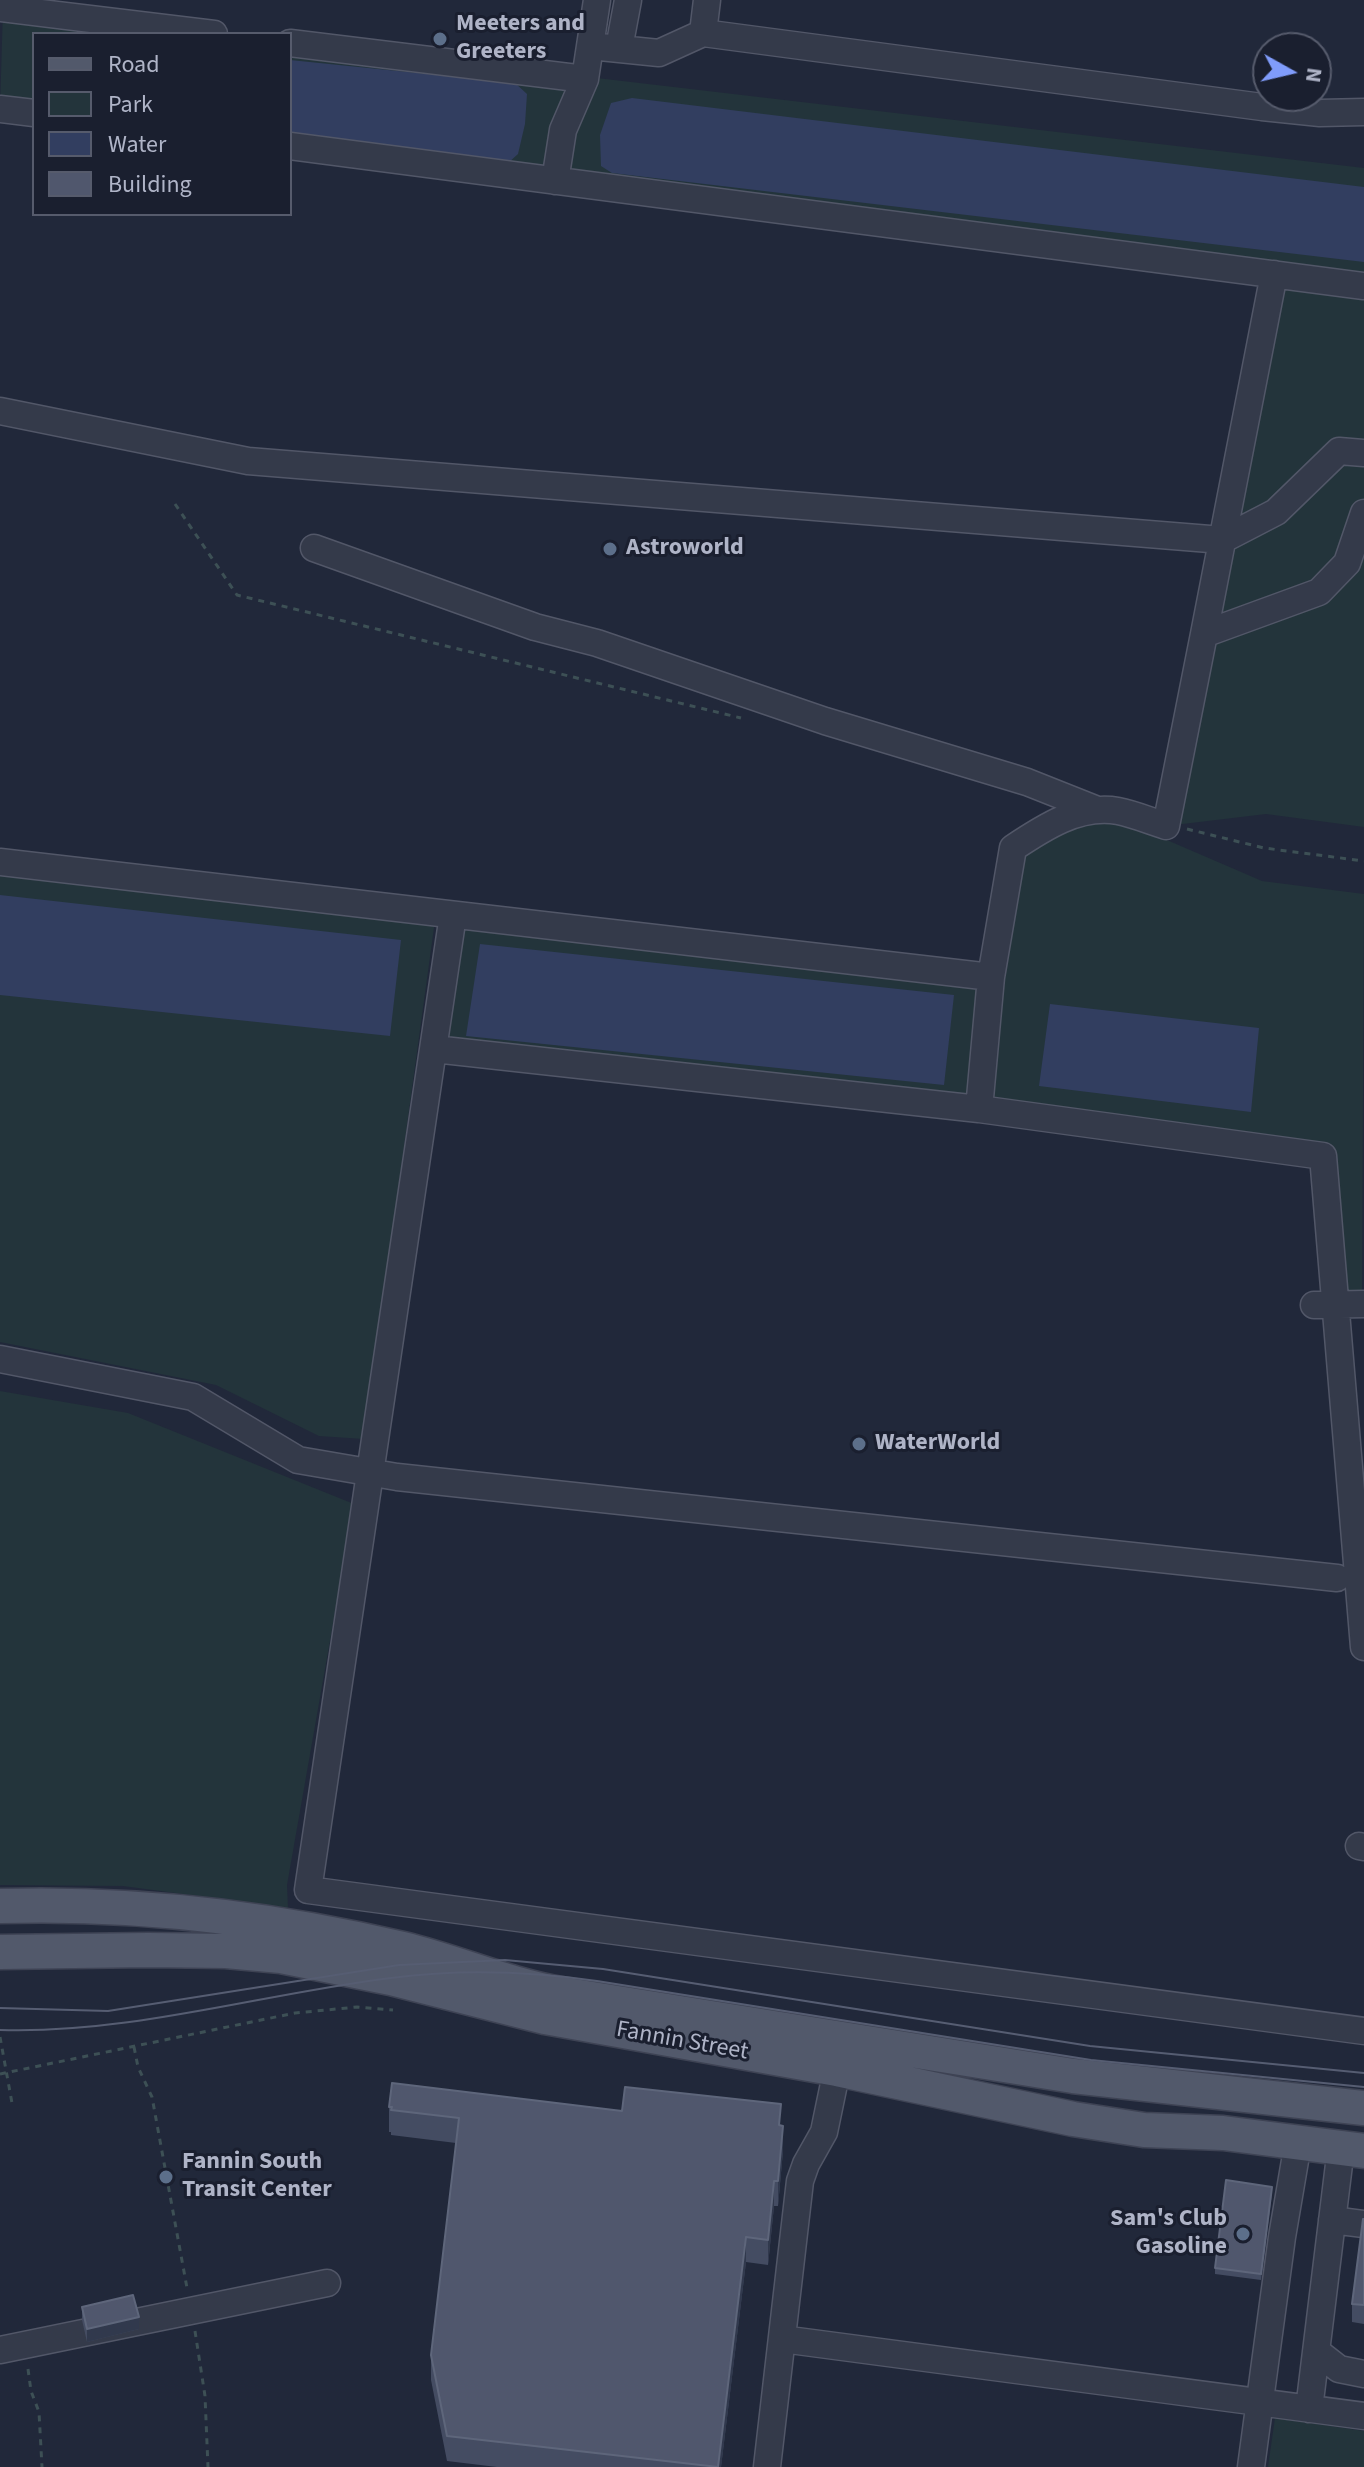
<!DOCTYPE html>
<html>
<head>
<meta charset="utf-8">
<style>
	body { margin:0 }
	#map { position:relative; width:1364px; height:2467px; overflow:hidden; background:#21283a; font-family:"Source Sans 3",sans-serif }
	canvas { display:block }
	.legend { position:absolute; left:32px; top:32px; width:260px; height:184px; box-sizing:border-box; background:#1a1f2f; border:2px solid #565b6c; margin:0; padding:10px 14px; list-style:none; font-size:24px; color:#afb4c7 }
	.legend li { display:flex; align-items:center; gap:16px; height:40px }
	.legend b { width:40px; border:2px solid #565b6c }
	.north { position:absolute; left:1252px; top:32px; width:80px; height:80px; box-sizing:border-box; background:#1a1f2f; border:2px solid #565b6c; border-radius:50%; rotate:98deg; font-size:22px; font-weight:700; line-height:32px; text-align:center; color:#afb4c7 }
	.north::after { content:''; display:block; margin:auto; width:28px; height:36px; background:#809cfb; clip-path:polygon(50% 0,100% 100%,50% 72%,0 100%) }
</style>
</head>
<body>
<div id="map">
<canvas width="1364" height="2467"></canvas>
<ul class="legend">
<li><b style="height:10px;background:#52596b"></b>Road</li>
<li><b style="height:22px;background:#23343b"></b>Park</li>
<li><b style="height:22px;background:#323e60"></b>Water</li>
<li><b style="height:22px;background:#50576d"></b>Building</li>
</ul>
<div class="north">N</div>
</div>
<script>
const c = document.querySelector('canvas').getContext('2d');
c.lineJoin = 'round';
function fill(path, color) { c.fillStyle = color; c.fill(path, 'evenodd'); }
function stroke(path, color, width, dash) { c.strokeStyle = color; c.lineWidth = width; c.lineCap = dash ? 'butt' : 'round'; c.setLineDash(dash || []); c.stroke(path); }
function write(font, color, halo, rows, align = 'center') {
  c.font = font + ' "Source Sans 3",sans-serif'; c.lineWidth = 6; c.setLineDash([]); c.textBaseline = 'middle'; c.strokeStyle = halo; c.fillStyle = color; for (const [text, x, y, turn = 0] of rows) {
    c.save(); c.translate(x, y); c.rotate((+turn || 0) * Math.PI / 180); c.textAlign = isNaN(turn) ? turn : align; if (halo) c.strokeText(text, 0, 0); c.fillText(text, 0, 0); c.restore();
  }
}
const green = new Path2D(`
	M 3,8 L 221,34 L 34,34 L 34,114 L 0,109 Z
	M 290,42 L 1364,168 L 1364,827 L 1266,814 L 1166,826 L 1274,274 L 290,147 Z
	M 1095,809 L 1262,881 L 1364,894 L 1362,1299 L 1334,1303 L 1323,1156 L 434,1049 L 453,915 L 991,977 L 1013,848 Z
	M 0,865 L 436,913 L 364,1439 L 319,1436 L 216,1385 L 0,1342 Z
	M 0,1391 L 128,1413 L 354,1504 L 287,1885 L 288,1908 L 123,1886 L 0,1885 Z
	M 1275,2418 L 1364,2431 L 1364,2467 L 1268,2467 Z`);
const water = new Path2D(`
	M 290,60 L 515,83 L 527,94 L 525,124 L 518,154 L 508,163 L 290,133 Z
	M 632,98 L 1364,187 L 1364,262 L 612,173 L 601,166 L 600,135 L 611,103 Z
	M 0,895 L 401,940 L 390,1036 L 0,995 Z
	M 480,944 L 954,995 L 944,1085 L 466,1036 Z
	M 1050,1004 L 1259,1028 L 1251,1112 L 1039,1086 Z`);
const path = new Path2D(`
	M 175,504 L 237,595 L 741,718
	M 1187,829 L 1264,848 L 1364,861
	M 0,2037 L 12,2103
	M 134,2047 L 138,2067 L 152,2097 L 187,2288
	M 0,2074 L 295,2013 L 357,2007 L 393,2010
	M 195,2331 L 205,2396 L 208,2467
	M 28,2369 L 31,2391 L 39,2412 L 42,2467`);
const minor = new Path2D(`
	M 707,0 L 703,33 L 1262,107 L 1320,113 L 1364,112
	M 0,8 L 214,34
	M 290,43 L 585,79 L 597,0
	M 590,46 L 659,53 L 703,33
	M 619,48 L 628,0
	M 0,109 L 34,113
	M 290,146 L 1364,286
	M 555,181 L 563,130 L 585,79
	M 0,411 L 248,461 L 1222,540 L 1276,512 L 1339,451 L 1364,453
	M 314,548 L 535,627 L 597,643 L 825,721 L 1027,782 L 1095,809
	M 1204,634 L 1274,274
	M 0,862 L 991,977 L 979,1109 L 1323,1156 L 1364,1647
	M 453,915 L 308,1890 L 1364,2031
	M 991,977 L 1013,848 C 1043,828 1079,804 1118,811 C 1134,814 1150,821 1166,826 L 1204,634 L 1319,592 L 1347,563 L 1364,513
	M 434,1049 L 979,1109
	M 1314,1305 L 1364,1304
	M 0,1359 L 193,1397 L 298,1460 L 397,1477 L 1337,1578
	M 1359,1846 L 1364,1847
	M 1332,2220 L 1364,2224
	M 782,2339 L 1364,2416
	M 0,2350 L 327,2283
	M 1316,2351 L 1339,2369 L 1364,2374
	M 1309,2409 L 1341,2148
	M 767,2467 L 800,2181 L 806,2164 L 824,2132 L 841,2050
	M 1251,2467 L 1282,2237 L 1298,2143`);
const major = new Path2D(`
	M 0,1906 C 136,1902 271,1918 403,1949 C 457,1962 507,1985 561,1994 L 1073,2076 L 1364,2108
	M 0,1952 L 148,1950 L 226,1951 L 281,1956 L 391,1978 L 545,2017 L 837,2069 L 1073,2119 L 1144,2130 L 1223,2133 L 1364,2151`);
const tram = new Path2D(`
	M 0,2008 L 108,2011 L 399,1965 L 505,1960 L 603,1969 L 1090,2046 L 1364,2073
	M 0,2030 C 132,2034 261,1994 391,1978 C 460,1969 528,1971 597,1981 L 1091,2060 L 1364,2087`);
const wall = new Path2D(`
	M 389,2107 L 622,2111 L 781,2125 L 783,2151 L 778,2206 L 774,2206 L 768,2265 L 746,2262 L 721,2467 L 497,2467 L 447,2461 L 431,2380 L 431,2355 L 456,2143 L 391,2135 L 391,2132 L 389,2132 Z
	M 1272,2193 L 1261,2280 L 1215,2274 L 1215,2268 Z
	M 1364,2219 L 1364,2324 L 1352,2322 L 1352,2304 Z
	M 82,2307 L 139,2329 L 87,2342 L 82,2320 Z`);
const shadedWall = new Path2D(`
	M 783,2126 L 783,2151 L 778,2206 L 778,2181 Z
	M 774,2181 L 774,2206 L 768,2265 L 768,2240 Z
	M 1272,2187 L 1272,2193 L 1261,2280 L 1261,2274 Z
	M 746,2237 L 746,2262 L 721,2467 L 718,2467 Z
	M 139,2317 L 139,2329 L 87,2342 L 87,2329 Z`);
const building = new Path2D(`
	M 392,2083 L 622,2111 L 625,2087 L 781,2104 L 779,2125 L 783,2126 L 778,2181 L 774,2181 L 768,2240 L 746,2237 L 718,2467 L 447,2436 L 431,2355 L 459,2118 L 391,2110 L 392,2107 L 389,2107 Z
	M 1226,2180 L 1272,2187 L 1261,2274 L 1215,2268 Z
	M 1363,2219 L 1364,2219 L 1364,2305 L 1352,2304 Z
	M 133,2295 L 139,2317 L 87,2329 L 82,2307 Z`);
const markers = [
	[440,39,8,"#5c6f8a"],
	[610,549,8,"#5c6f8a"],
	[859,1444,8,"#5c6f8a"],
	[166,2177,8,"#5c6f8a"],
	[1243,2234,8,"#5c6f8a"]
];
const poiNames = [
	["Meeters and",456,25],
	["Greeters",456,53],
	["Astroworld",626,549],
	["WaterWorld",875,1444],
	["Fannin South",182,2163],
	["Transit Center",182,2191],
	["Sam's Club",1227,2220,"right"],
	["Gasoline",1227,2248,"right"]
];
const streetNames = [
	["Fannin Street",682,2042,10]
];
fill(green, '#23343b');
fill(water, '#323e60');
stroke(minor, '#525768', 29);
stroke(major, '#3e4354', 37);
stroke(path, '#3d5055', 3, [6, 6]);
stroke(minor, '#343a4a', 26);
stroke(major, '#52596b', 34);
stroke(tram, '#565d72', 2);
fill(wall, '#444c62');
fill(shadedWall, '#31394d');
fill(building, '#50576d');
stroke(building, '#5e667b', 2);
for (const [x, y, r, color] of markers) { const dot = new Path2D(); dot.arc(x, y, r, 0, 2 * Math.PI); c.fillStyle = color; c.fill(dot); stroke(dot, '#1a1f2f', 3); }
write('bold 24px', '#afb4c7', '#1a1f2f', poiNames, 'left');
write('24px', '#afb4c7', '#1a1f2f', streetNames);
</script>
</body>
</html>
